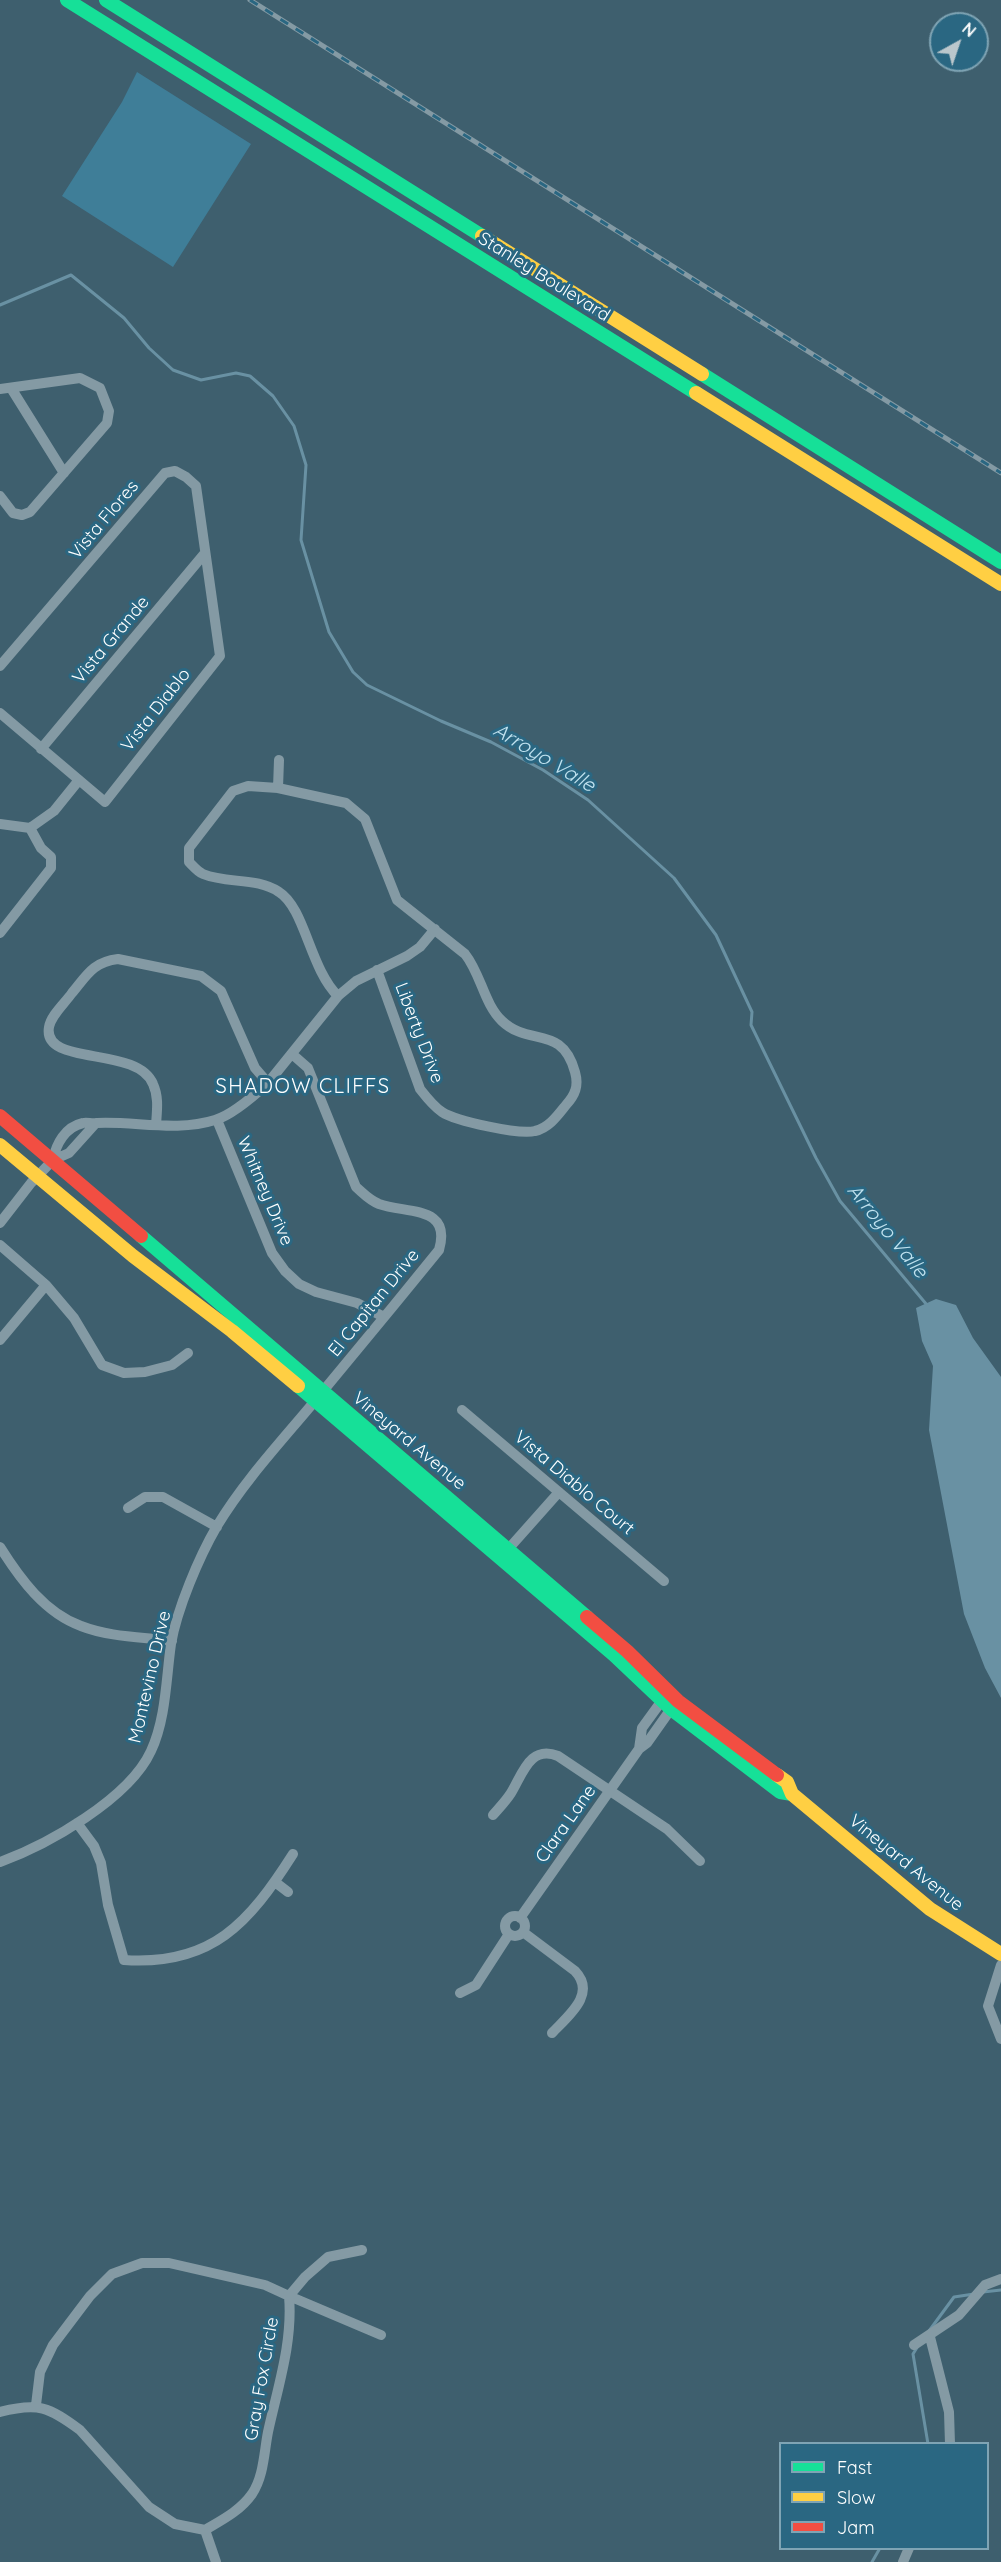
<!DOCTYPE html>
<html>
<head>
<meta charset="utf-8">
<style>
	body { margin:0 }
	#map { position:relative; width:1001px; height:2562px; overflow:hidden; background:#3e5f6e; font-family:Quicksand,sans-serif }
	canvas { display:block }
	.legend { position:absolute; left:779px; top:2442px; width:210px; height:108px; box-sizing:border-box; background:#2a6782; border:2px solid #7fa4b4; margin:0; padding:8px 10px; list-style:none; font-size:18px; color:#fff }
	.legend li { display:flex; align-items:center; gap:12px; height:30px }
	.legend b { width:30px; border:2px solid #7fa4b4 }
	.north { position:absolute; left:929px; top:12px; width:60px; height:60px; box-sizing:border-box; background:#2a6782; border:2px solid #7fa4b4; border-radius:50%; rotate:40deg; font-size:16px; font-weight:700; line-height:24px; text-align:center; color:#fff }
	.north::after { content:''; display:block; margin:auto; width:21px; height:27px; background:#bbc7cc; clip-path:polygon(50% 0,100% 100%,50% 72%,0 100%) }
</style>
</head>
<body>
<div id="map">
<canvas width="1001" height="2562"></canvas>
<ul class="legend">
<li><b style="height:8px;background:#16e098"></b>Fast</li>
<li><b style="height:8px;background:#ffcf43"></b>Slow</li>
<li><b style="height:8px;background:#f24e42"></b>Jam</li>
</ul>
<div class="north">N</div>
</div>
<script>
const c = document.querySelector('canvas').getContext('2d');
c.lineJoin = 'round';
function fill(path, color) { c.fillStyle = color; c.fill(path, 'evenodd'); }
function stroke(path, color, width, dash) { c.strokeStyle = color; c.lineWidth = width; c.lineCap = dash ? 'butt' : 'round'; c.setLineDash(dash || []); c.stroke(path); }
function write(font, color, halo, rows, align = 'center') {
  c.font = font + ' Quicksand,sans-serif'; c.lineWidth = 6; c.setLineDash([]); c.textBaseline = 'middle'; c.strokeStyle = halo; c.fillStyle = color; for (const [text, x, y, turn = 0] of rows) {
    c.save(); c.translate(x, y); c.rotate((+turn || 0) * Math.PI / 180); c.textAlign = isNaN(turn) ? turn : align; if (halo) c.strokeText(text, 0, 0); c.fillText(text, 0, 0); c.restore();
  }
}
const green = new Path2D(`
	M 137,72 L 251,144 L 173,267 L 62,196 L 122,102 Z`);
const water = new Path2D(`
	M 936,1299 L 956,1305 L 973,1338 L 1001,1377 L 1001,1698 L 985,1668 L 964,1614 L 929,1430 L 933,1366 L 922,1341 L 916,1308 Z`);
const stream = new Path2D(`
	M 0,305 L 71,275 L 124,318 L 149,348 L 173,370 L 201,380 L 236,373 L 250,376 L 273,396 L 294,426 L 306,465 L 301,540 L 329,632 L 353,672 L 367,685 L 441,721 L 491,742 L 543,770 L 588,800 L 674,878 L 716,935 L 752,1012 L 751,1025 L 816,1158 L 840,1201 L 927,1305
	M 983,2292 L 1001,2290
	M 929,2331 L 954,2297 L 974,2294
	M 918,2346 L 913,2354 L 928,2444
	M 872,2562 L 880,2548`);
const street = new Path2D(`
	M 11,388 L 64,473
	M 0,389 L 80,378 L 100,388 L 109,411 L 107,423 L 30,512 L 22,515 L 13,513 L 0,496
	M 0,666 L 165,473 L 175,471 L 186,477 L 196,486 L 220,656 L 105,802 L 0,713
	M 41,749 L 205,553
	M 278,788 L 279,760
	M 0,824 L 30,828 L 54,811 L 79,780
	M 0,933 L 51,868 L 51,857 L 41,848 L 30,828
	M 338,996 C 310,969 305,908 279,892 C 257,877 227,884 203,874 C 198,872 193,866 189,862 L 189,848 L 233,791 L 248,786 L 278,788 L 346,803 L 365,819 L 397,900 L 465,954 C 481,974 484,1004 502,1021 C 529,1047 562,1024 575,1072 C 579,1086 575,1095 566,1105 C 558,1115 549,1128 535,1131 C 519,1135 456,1121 442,1112 C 433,1106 427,1098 420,1089 L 377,970
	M 217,1120 L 272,1253 L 285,1271 L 299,1284 L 316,1292 L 357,1303 L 384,1317
	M 156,1125 C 157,1110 159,1097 153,1084 C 137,1045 42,1067 49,1027 C 51,1015 65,1003 72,993 C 87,975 93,962 118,959 L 201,976 L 221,991 L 255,1068 L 268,1083
	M 53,1160 C 56,1144 65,1127 83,1123 C 87,1122 92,1124 97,1123 C 135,1121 177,1132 215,1120 C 232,1115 255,1095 268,1083 L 338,996 L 356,981 L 407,956 L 420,947 L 435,929
	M 0,1223 L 31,1183 L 53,1160 L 69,1153 L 96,1123
	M 0,1245 L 46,1285 L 74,1318 L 102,1365 L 124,1373 L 145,1372 L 172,1365 L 188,1353
	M 0,1340 L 46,1285
	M 462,1410 L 664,1581
	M 128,1508 L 145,1497 L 163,1497 L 217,1527
	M 0,1547 C 20,1579 45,1613 81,1626 C 109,1637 142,1637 172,1641
	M 503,1555 L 559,1492
	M 639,1749 L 642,1728 L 666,1695
	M 493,1815 C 499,1808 506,1801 511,1793 C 523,1773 530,1745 558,1756 L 667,1829 L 700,1861
	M 77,1823 L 94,1846 L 101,1863 L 108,1905 L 124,1960 C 212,1966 249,1923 293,1854
	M 0,1862 C 47,1845 129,1799 151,1751 C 166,1719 166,1679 171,1644 C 177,1609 199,1557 217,1526 C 243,1483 277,1446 309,1408 C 353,1355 396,1303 439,1250 C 452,1205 407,1214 379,1204 C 369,1200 364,1194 356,1187 L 308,1068 L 292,1054
	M 275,1882 L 288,1892
	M505 1926a10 10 0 1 1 20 0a10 10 0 1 1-20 0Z
	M 520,1918 L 639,1749 L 647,1743 L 671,1709 L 671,1705
	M 523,1932 L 575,1971 C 597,1994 568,2016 552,2033
	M 1001,1965 L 988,2006 L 1001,2039
	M 460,1993 L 476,1985 L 509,1934
	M 362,2250 L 328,2257 L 305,2277 L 289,2296 L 381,2335
	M 930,2337 L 949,2412 L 950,2444
	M 914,2345 L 959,2315 L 985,2285 L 1001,2279
	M 0,2412 C 38,2402 49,2407 80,2430 L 149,2507 L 175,2524 L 205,2530 C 222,2520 240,2511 252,2494 C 264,2476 264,2452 268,2432 C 278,2386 293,2342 289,2296 L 265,2285 L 169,2263 L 142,2263 L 112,2274 L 90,2296 L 53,2345 L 40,2372 L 36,2405
	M 205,2530 L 216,2562
	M 903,2562 L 909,2548`);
const fast = new Path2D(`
	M 67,0 L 696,393
	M 106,0 L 482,236
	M 702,374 L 1001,562
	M 141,1236 L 587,1617
	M 298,1386 L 614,1655 L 671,1709 L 780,1792 L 792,1794`);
const slow = new Path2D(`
	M 482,236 L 702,374
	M 696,393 L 1001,584
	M 0,1145 L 133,1256 L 232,1331 L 298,1386
	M 777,1775 L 787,1782 L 792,1794 L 930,1909 L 1001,1954`);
const jam = new Path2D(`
	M 0,1116 L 141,1236
	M 587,1617 L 627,1651 L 678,1701 L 777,1775`);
const rail = new Path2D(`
	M 250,0 L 1001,473`);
const streetNames = [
	["Stanley Boulevard",544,277,32],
	["Vista Flores",104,520,-50],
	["Vista Grande",111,640,-50],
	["Vista Diablo",156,710,-52],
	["Liberty Drive",419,1033,69],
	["Whitney Drive",265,1191,67],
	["El Capitan Drive",374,1303,-51],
	["Vineyard Avenue",409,1441,40],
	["Vista Diablo Court",574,1483,40],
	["Montevino Drive",150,1677,-77],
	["Clara Lane",566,1824,-55],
	["Vineyard Avenue",906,1863,39],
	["Gray Fox Circle",262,2379,-80]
];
const waterNames = [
	["Arroyo Valle",544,758,31],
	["Arroyo Valle",887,1231,51]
];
const neighbourhoodNames = [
	["SHADOW CLIFFS",303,1087]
];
fill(green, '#3f7e98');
fill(water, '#6991a3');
stroke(stream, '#6991a3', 3);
stroke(street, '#849aa4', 10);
stroke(fast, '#16e098', 14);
stroke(slow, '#ffcf43', 14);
stroke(jam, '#f24e42', 14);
stroke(rail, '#849aa4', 5);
stroke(rail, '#2a6782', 3, [9]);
write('18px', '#fff', '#2a6782', streetNames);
write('italic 20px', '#c1e2ef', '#2a6782', waterNames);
c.letterSpacing = '1.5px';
write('20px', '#fff', '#2a6782', neighbourhoodNames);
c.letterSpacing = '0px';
</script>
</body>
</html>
